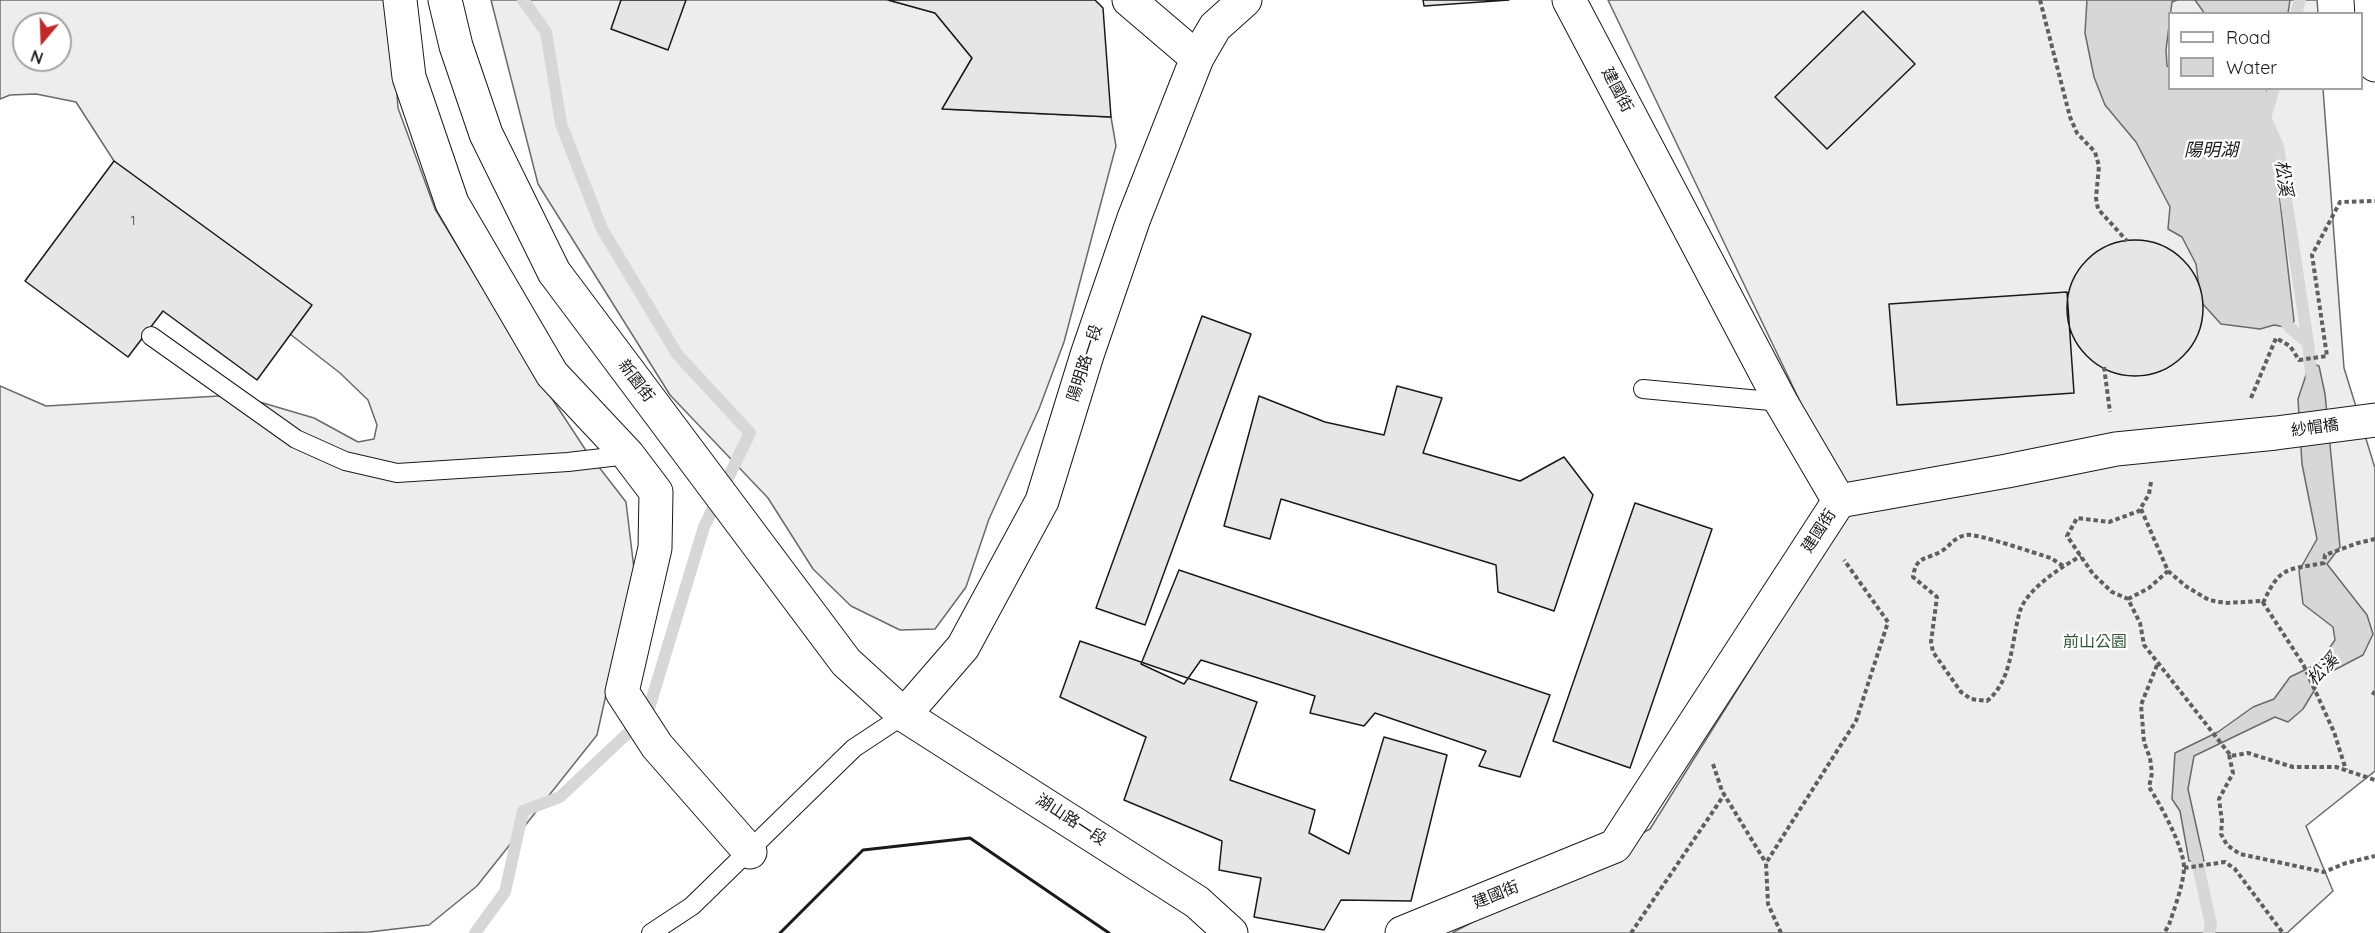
<!DOCTYPE html>
<html>
<head>
<meta charset="utf-8">
<style>
	body { margin:0 }
	#map { position:relative; width:2375px; height:933px; overflow:hidden; background:#fff; font-family:Quicksand,sans-serif }
	canvas { display:block }
	.legend { position:absolute; left:2168px; top:12px; width:195px; height:78px; box-sizing:border-box; background:#fff; border:2px solid #a3a3a3; margin:0; padding:8px 10px; list-style:none; font-size:18px; color:#1a1a1a }
	.legend li { display:flex; align-items:center; gap:12px; height:30px }
	.legend b { width:30px; border:2px solid #a3a3a3 }
	.north { position:absolute; left:12px; top:12px; width:60px; height:60px; box-sizing:border-box; background:#fff; border:2px solid #a3a3a3; border-radius:50%; rotate:199deg; font-size:16px; font-weight:700; line-height:24px; text-align:center; color:#1a1a1a }
	.north::after { content:''; display:block; margin:auto; width:21px; height:27px; background:#c62828; clip-path:polygon(50% 0,100% 100%,50% 72%,0 100%) }
</style>
</head>
<body>
<div id="map">
<canvas width="2375" height="933"></canvas>
<ul class="legend">
<li><b style="height:8px;background:#fff"></b>Road</li>
<li><b style="height:16px;background:#d7d7d7"></b>Water</li>
</ul>
<div class="north">N</div>
</div>
<script>
const c = document.querySelector('canvas').getContext('2d');
c.lineJoin = 'round';
function fill(path, color) { c.fillStyle = color; c.fill(path, 'evenodd'); }
function stroke(path, color, width, dash) { c.strokeStyle = color; c.lineWidth = width; c.lineCap = dash ? 'butt' : 'round'; c.setLineDash(dash || []); c.stroke(path); }
function write(font, color, halo, rows, align = 'center') {
  c.font = font + ' Quicksand,"Noto Sans TC",sans-serif'; c.lineWidth = 4.5; c.setLineDash([]); c.textBaseline = 'middle'; c.strokeStyle = halo; c.fillStyle = color; for (const [text, x, y, turn = 0] of rows) {
    c.save(); c.translate(x, y); c.rotate((+turn || 0) * Math.PI / 180); c.textAlign = isNaN(turn) ? turn : align; if (halo) c.strokeText(text, 0, 0); c.fillText(text, 0, 0); c.restore();
  }
}
const built = new Path2D(`
	M 0,0 L 390,0 L 398,108 L 435,209 L 522,353 L 585,449 L 626,502 L 634,569 L 597,735 L 477,886 L 429,925 L 369,932 L 321,933 L 0,933 L 0,386 L 46,406 L 236,395 L 314,418 L 358,442 L 374,439 L 377,425 L 368,400 L 340,373 L 290,334 L 311,305 L 114,161 L 76,102 L 36,94 L 10,95 L 0,99 ZM 24,24 L 60,24 L 60,60 L 24,60 Z
	M 491,0 L 888,0 L 935,13 L 972,58 L 943,109 L 1111,117 L 1116,146 L 1064,342 L 1039,409 L 989,519 L 966,587 L 935,629 L 900,630 L 851,606 L 813,569 L 768,498 L 670,395 L 538,184 Z
	M 1608,0 L 2317,0 L 2318,13 L 2170,14 L 2170,88 L 2323,89 L 2344,368 L 2375,468 L 2375,771 L 2306,826 L 2333,891 L 2287,933 L 1452,933 L 1650,829 L 1851,508 Z`);
const water = new Path2D(`
	M 2087,0 L 2177,0 L 2172,2 L 2166,50 L 2167,66 L 2169,67 L 2170,88 L 2267,89 L 2294,321 L 2290,328 L 2274,325 L 2260,329 L 2221,324 L 2201,302 L 2196,264 L 2182,237 L 2168,229 L 2170,207 L 2136,142 L 2105,105 L 2094,77 L 2085,33 Z
	M 2195,0 L 2290,0 L 2288,13 L 2205,14 Z
	M 2310,363 L 2319,366 L 2325,394 L 2340,547 L 2327,564 L 2367,615 L 2373,634 L 2363,655 L 2323,676 L 2303,709 L 2288,722 L 2275,717 L 2194,756 L 2188,789 L 2204,861 L 2189,861 L 2180,811 L 2172,799 L 2175,753 L 2218,732 L 2253,707 L 2274,699 L 2290,677 L 2319,663 L 2335,640 L 2333,627 L 2303,604 L 2299,571 L 2317,539 L 2302,464 L 2298,399 Z`);
const stream = new Path2D(`
	M 2296,14 L 2300,0
	M 2274,88 L 2265,118 L 2278,146 L 2308,343
	M 2281,316 L 2290,328 L 2308,343 L 2312,380
	M 2194,847 L 2211,925 L 2209,933
	M 475,933 L 505,892 L 523,811 L 560,797 L 647,715 L 704,527 L 750,433 L 677,354 L 602,229 L 561,124 L 546,32 L 523,0`);
const building = new Path2D(`
	M 621,0 L 686,0 L 668,50 L 611,29 Z
	M 888,0 L 1095,0 L 1103,8 L 1111,117 L 942,109 L 972,58 L 935,13 Z
	M 1423,0 L 1509,0 L 1424,6 Z
	M 1863,11 L 1915,64 L 1827,149 L 1775,97 Z
	M 114,161 L 312,305 L 257,380 L 163,311 L 128,357 L 25,281 Z
	M2067 308a68 68 0 1 1 136 0a68 68 0 1 1-136 0Z
	M 2067,292 L 2074,393 L 1897,405 L 1889,304 Z
	M 1202,316 L 1251,334 L 1145,625 L 1096,608 Z
	M 1397,386 L 1442,398 L 1423,453 L 1520,481 L 1564,457 L 1593,495 L 1554,611 L 1498,592 L 1496,565 L 1281,499 L 1270,539 L 1224,526 L 1259,396 L 1325,422 L 1384,435 Z
	M 1635,503 L 1712,529 L 1630,768 L 1553,741 Z
	M 1179,570 L 1550,695 L 1520,777 L 1479,766 L 1486,751 L 1375,713 L 1364,726 L 1310,713 L 1315,696 L 1201,660 L 1184,684 L 1141,664 Z
	M 1080,641 L 1257,702 L 1230,780 L 1315,810 L 1309,833 L 1349,854 L 1384,737 L 1447,755 L 1411,901 L 1341,900 L 1324,930 L 1254,917 L 1261,878 L 1219,870 L 1222,841 L 1124,800 L 1146,737 L 1060,697 Z`);
const path = new Path2D(`
	M 2040,0 L 2070,117 L 2077,133 L 2095,152 L 2099,166 L 2096,198 L 2098,209 L 2127,241
	M 2104,367 L 2110,412
	M 2251,398 L 2276,338 L 2290,346 L 2299,360 L 2327,356 L 2312,255 L 2340,202 L 2375,201
	M 2151,482 L 2149,494 L 2139,511 L 2109,522 L 2077,518 L 2067,536 L 2093,574 L 2112,592 L 2128,599 L 2140,623 L 2144,645 L 2231,756 L 2248,753 L 2293,767 L 2336,767 L 2375,780
	M 2141,509 L 2168,571 L 2187,587 L 2209,600 L 2225,603 L 2262,601 L 2303,664 L 2334,732 L 2346,770
	M 2063,566 L 2051,558 C 2037,554 1977,533 1967,535 C 1953,537 1950,547 1940,552 C 1925,560 1916,556 1913,577 L 1937,597 L 1931,642 L 1933,652 L 1961,692 L 1971,699 L 1987,701 C 2013,680 2011,641 2020,611 C 2027,589 2061,567 2081,556
	M 2128,599 L 2149,588 L 2168,571
	M 2263,603 C 2280,566 2286,570 2324,563 L 2325,555 L 2358,543 L 2375,539
	M 2157,665 L 2141,705 L 2144,742 L 2150,758 L 2152,773 L 2149,787 C 2160,804 2185,849 2184,869 C 2183,886 2174,909 2169,925 L 2164,933
	M 2372,692 L 2375,694
	M 2229,755 L 2233,773 L 2219,799 L 2222,821 L 2221,834 L 2227,845 L 2240,854 L 2324,872 L 2346,863 L 2375,856
	M 1713,764 L 1722,791 L 1766,863
	M 2184,868 L 2225,862 L 2235,869 L 2283,933
	M 1631,933 L 1724,795
	M 1781,933 L 1768,904 L 1766,863 L 1856,721 L 1888,622 L 1844,560`);
const lane = new Path2D(`
	M 151,336 L 296,439 L 345,461 L 397,473 L 568,462 L 628,455
	M 1643,389 L 1781,402
	M 651,933 L 692,906 L 854,748 L 904,715`);
const street = new Path2D(`
	M 400,0 L 409,77 L 452,203 L 552,374 L 628,455 L 656,492 L 655,548 L 622,692 L 657,746 L 750,852
	M 1129,0 L 1197,58
	M 1569,0 L 1781,402 L 1839,501
	M 2371,0 L 2375,65
	M 1839,501 L 2007,471 L 2116,449 L 2276,433 L 2375,420
	M 1402,933 L 1615,846 L 1839,501`);
const secondary = new Path2D(`
	M 445,0 L 456,46 L 486,134 L 554,272 L 846,662 L 904,715`);
const primary = new Path2D(`
	M 1231,933 L 1197,902 L 904,715 L 963,647 L 1042,501 L 1087,355 L 1134,218 L 1197,58 L 1215,27 L 1245,0`);
const wall = new Path2D(`
	M 780,933 L 863,850 L 970,838 L 1109,933`);
const numberNames = [
	["1",133,221]
];
const streetNames = [
	["建國街",1617,90,62],
	["陽明路一段",1085,363,-72],
	["新園街",636,381,53],
	["紗帽橋",2315,428,-8],
	["建國街",1819,531,-57],
	["湖山路一段",1071,820,33],
	["建國街",1496,895,-22]
];
const parkNames = [
	["前山公園",2095,642]
];
const waterNames = [
	["陽明湖",2211,151],
	["松溪",2283,178,82],
	["松溪",2323,670,-45]
];
fill(built, '#ededed');
stroke(built, '#6a6a6a', 1.5);
fill(water, '#d7d7d7');
stroke(water, '#6a6a6a', 1.5);
stroke(stream, '#d7d7d7', 12);
fill(building, '#e6e6e6');
stroke(building, '#1a1a1a', 1.5);
stroke(lane, '#1a1a1a', 20);
stroke(street, '#1a1a1a', 35);
stroke(secondary, '#1a1a1a', 35);
stroke(primary, '#1a1a1a', 35);
stroke(path, '#5f5f5f', 4, [4.5, 3]);
stroke(lane, '#fff', 18);
stroke(street, '#fff', 33);
stroke(secondary, '#fff', 33);
stroke(primary, '#fff', 33);
stroke(wall, '#1a1a1a', 3);
write('14px', '#4d4d4d', null, numberNames);
write('16px', '#1a1a1a', '#fff', streetNames);
write('16px', '#2b5a34', '#fff', parkNames);
write('italic 18px', '#1a1a1a', '#fff', waterNames);
</script>
</body>
</html>
